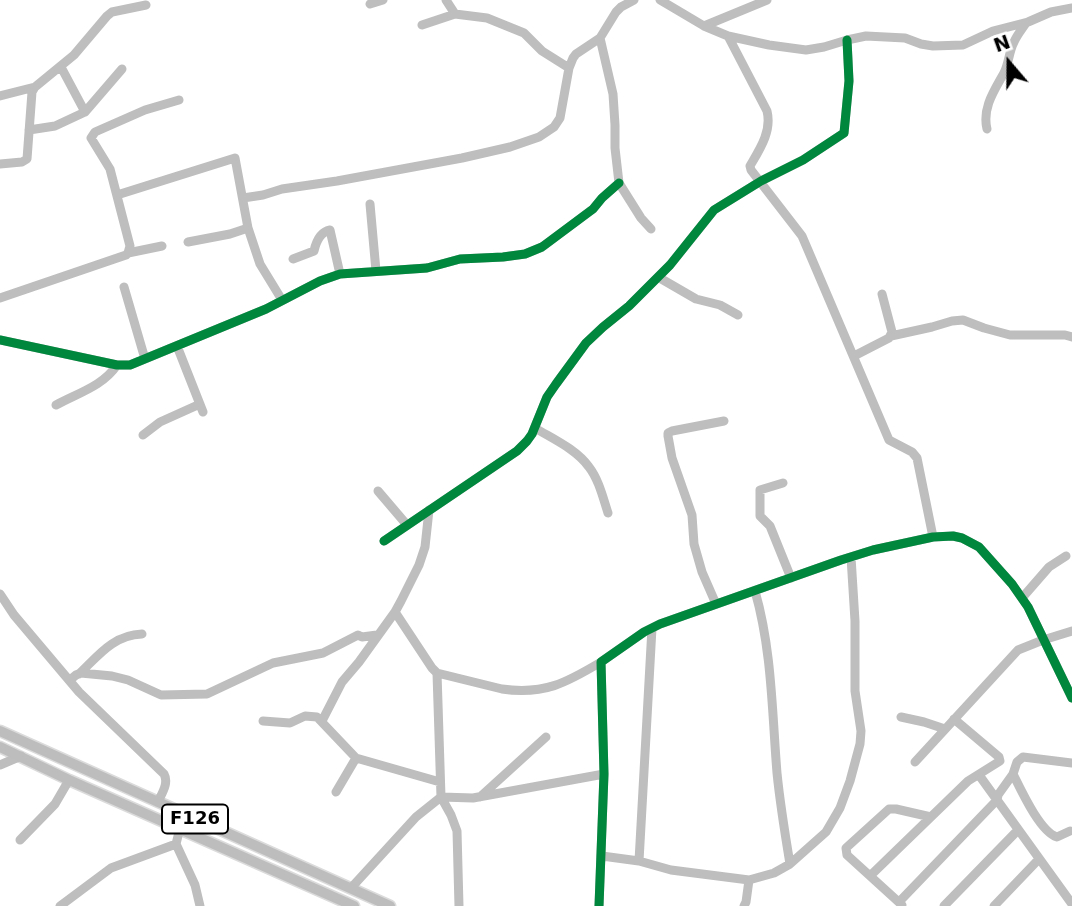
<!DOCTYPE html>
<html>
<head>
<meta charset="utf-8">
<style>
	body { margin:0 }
	#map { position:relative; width:1072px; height:906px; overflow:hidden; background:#fff; font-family:"DejaVu Sans",sans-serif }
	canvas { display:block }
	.north { position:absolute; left:974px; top:28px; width:70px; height:70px; -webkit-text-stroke:5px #fff; paint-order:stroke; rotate:340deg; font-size:19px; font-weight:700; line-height:28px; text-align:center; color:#000 }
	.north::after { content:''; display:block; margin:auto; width:24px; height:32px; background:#000; clip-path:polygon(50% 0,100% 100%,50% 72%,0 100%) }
</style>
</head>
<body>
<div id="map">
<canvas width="1072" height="906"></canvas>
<div class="north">N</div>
</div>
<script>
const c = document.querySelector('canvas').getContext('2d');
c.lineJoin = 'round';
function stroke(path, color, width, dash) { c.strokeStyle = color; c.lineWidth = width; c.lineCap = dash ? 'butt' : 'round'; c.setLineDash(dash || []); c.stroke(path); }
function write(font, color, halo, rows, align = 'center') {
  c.font = font + ' "DejaVu Sans",sans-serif'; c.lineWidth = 7; c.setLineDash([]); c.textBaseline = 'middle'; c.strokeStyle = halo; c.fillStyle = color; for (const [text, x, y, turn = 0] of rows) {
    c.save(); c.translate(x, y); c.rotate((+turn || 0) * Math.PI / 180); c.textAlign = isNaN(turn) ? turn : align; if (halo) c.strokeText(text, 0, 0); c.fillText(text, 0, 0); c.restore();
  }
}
const minor = new Path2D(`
	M 446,0 L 455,14
	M 660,0 L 704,26 L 728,36 L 769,45 L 806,50 L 824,47 L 847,40 L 866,36 L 905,38 L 921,44 L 933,46 L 963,45 L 993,31 L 1028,22 L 1051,12 L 1072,8
	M 370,4 L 383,0
	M 422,25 L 455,14 L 487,18 L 524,33 L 542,51 L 569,68
	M 704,26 L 767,0
	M 728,36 L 767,111 C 772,131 760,149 750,166 L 751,170 L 802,236 L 889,440 L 912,452 L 917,458 L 933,537
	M 600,38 L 613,94 L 615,125 L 615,148 L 619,183 L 641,218 L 651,229
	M 61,67 L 85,112
	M 0,96 L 35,87
	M 987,129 C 982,108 994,91 1004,73 C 1009,63 1009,51 1014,42 C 1017,35 1022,29 1026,23
	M 29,130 L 55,126 L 85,112 L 122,69
	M 0,164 L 22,162 L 27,159 L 32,92 L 35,87 L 74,55 L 107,16 L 112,12 L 146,5
	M 117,195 L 235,158 L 248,228 L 260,264 L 282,300
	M 243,198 L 263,195 L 282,189 L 337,181 L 462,158 L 510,147 L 539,137 L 554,127 L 560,118 L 569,68 L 573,58 L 576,54 L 600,38 L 616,12 L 621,7 L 634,0
	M 370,204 L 376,271
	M 188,242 L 230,234 L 248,228
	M 128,253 L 162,246
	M 293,259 L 314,251 C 316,242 320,232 330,230 L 340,274
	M 658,277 L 696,299 L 720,305 L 738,315
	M 124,287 L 145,359
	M 0,298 L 126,255 L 128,253 L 130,246 L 110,169 L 91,138 L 95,132 L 145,110 L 179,100
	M 891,336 L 932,327 L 952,321 L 963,320 L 984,328 L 1010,335 L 1065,335 L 1072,337
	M 0,340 L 117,365 L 130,365 L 266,309 L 320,281 L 340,274 L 427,268 L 460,259 L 503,257 L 525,254 L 542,247 L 593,209 L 602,198 L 619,183
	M 177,346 L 203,412
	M 854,356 L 889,338 L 892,332 L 882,294
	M 56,405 C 78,393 103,386 117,365
	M 535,428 C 553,439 576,449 589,467 C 599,480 603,498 608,513
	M 143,435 L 160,422 L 200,404
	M 783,483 L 760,490 L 760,516 L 770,526 L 791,578
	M 378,491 L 407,525
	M 384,541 L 517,451 L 527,441 L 532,434 L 547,397 L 556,384 L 586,343 L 603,327 L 629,306 L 670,265 L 714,210 L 761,181 L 803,160 L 844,133 L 849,81 L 847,40
	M 755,591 C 772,650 772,712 777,773 C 780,803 785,834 790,864
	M 0,594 L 14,615 L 79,692 L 164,774 C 169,783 162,793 158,802
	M 1022,598 L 1049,567 L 1066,556
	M 716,604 L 702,572 L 694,544 L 692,515 L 672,458 L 668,436 L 668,433 L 672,431 L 724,421
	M 395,612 L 432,668 L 437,673 L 502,689 C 544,695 566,683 601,662
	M 437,673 L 441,797 L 451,815 L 457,831 L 459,906
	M 79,674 C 98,656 113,635 142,634
	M 70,680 L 76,675 L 81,673 L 112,676 L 128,680 L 161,695 L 207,694 L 273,663 L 323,653 L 358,635 L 362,637 L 377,635
	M 901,717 L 924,722 L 945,729
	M 263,721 L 290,723 L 305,716 L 317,717 L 356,758
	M 322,721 L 342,682 L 359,662 L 395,612 L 401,601 L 419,565 L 425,547 L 429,510
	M 915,762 L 1018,650 L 1043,640 L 1072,631
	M 0,765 L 21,756
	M 1013,774 C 1021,790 1040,832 1057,837 L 1070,831
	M 979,775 L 1072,904
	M 336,792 L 356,758 L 440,782
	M 480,797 L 546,737
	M 180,828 L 176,844 L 195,885 L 200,906
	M 20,840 L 55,804 L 69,780
	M 602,856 L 639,861 L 671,870 L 749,880 L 774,873 L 790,864 L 826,832 L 840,808 L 850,781 L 860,744 L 861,731 L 855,691 L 855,621 L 851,557
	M 639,861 L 652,628
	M 871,875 L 968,781 L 1000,761 L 999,757 L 954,719
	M 351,888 L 416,817 L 441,797 L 473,798 L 604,774
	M 899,902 L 997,800 L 998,795 L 1013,774 L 1017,762 L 1023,757 L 1072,763
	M 902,905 L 847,855 L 846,848 L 889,809 L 896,809 L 931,817
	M 60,906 L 111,868 L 176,844
	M 599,906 L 604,774 L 601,662 L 644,632 L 660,624 L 841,560 L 873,550 L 933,537 L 953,536 L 962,538 L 979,547 L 1012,584 L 1028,607 L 1072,698
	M 744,906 L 746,902 L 749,880
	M 944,906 L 1018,830
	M 994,906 L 1039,859`);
const major = new Path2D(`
	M 0,731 L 390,906
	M 0,747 L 69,780 L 354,906`);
const cycleway = new Path2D(`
	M 0,340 L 117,365 L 130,365 L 266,309 L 320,281 L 340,274 L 427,268 L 460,259 L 503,257 L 525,254 L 542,247 L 593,209 L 602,198 L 619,183
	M 384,541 L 517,451 L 527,441 L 532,434 L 547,397 L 556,384 L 586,343 L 603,327 L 629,306 L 670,265 L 714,210 L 761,181 L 803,160 L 844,133 L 849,81 L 847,40
	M 599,906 L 604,774 L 601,662 L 644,632 L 660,624 L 841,560 L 873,550 L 933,537 L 953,536 L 962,538 L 979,547 L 1012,584 L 1028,607 L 1072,698`);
const shields = [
	[195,819,66]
];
const shieldNames = [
	["F126",195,819]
];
stroke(major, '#dbdbdb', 13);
stroke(minor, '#bebebe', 9);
stroke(major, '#bdbdbd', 10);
stroke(cycleway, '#00873e', 9);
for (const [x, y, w] of shields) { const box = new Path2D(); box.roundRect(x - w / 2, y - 14.5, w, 29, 5); c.fillStyle = '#fff'; c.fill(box); stroke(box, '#000', 2); }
write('bold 18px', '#000', null, shieldNames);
</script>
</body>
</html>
